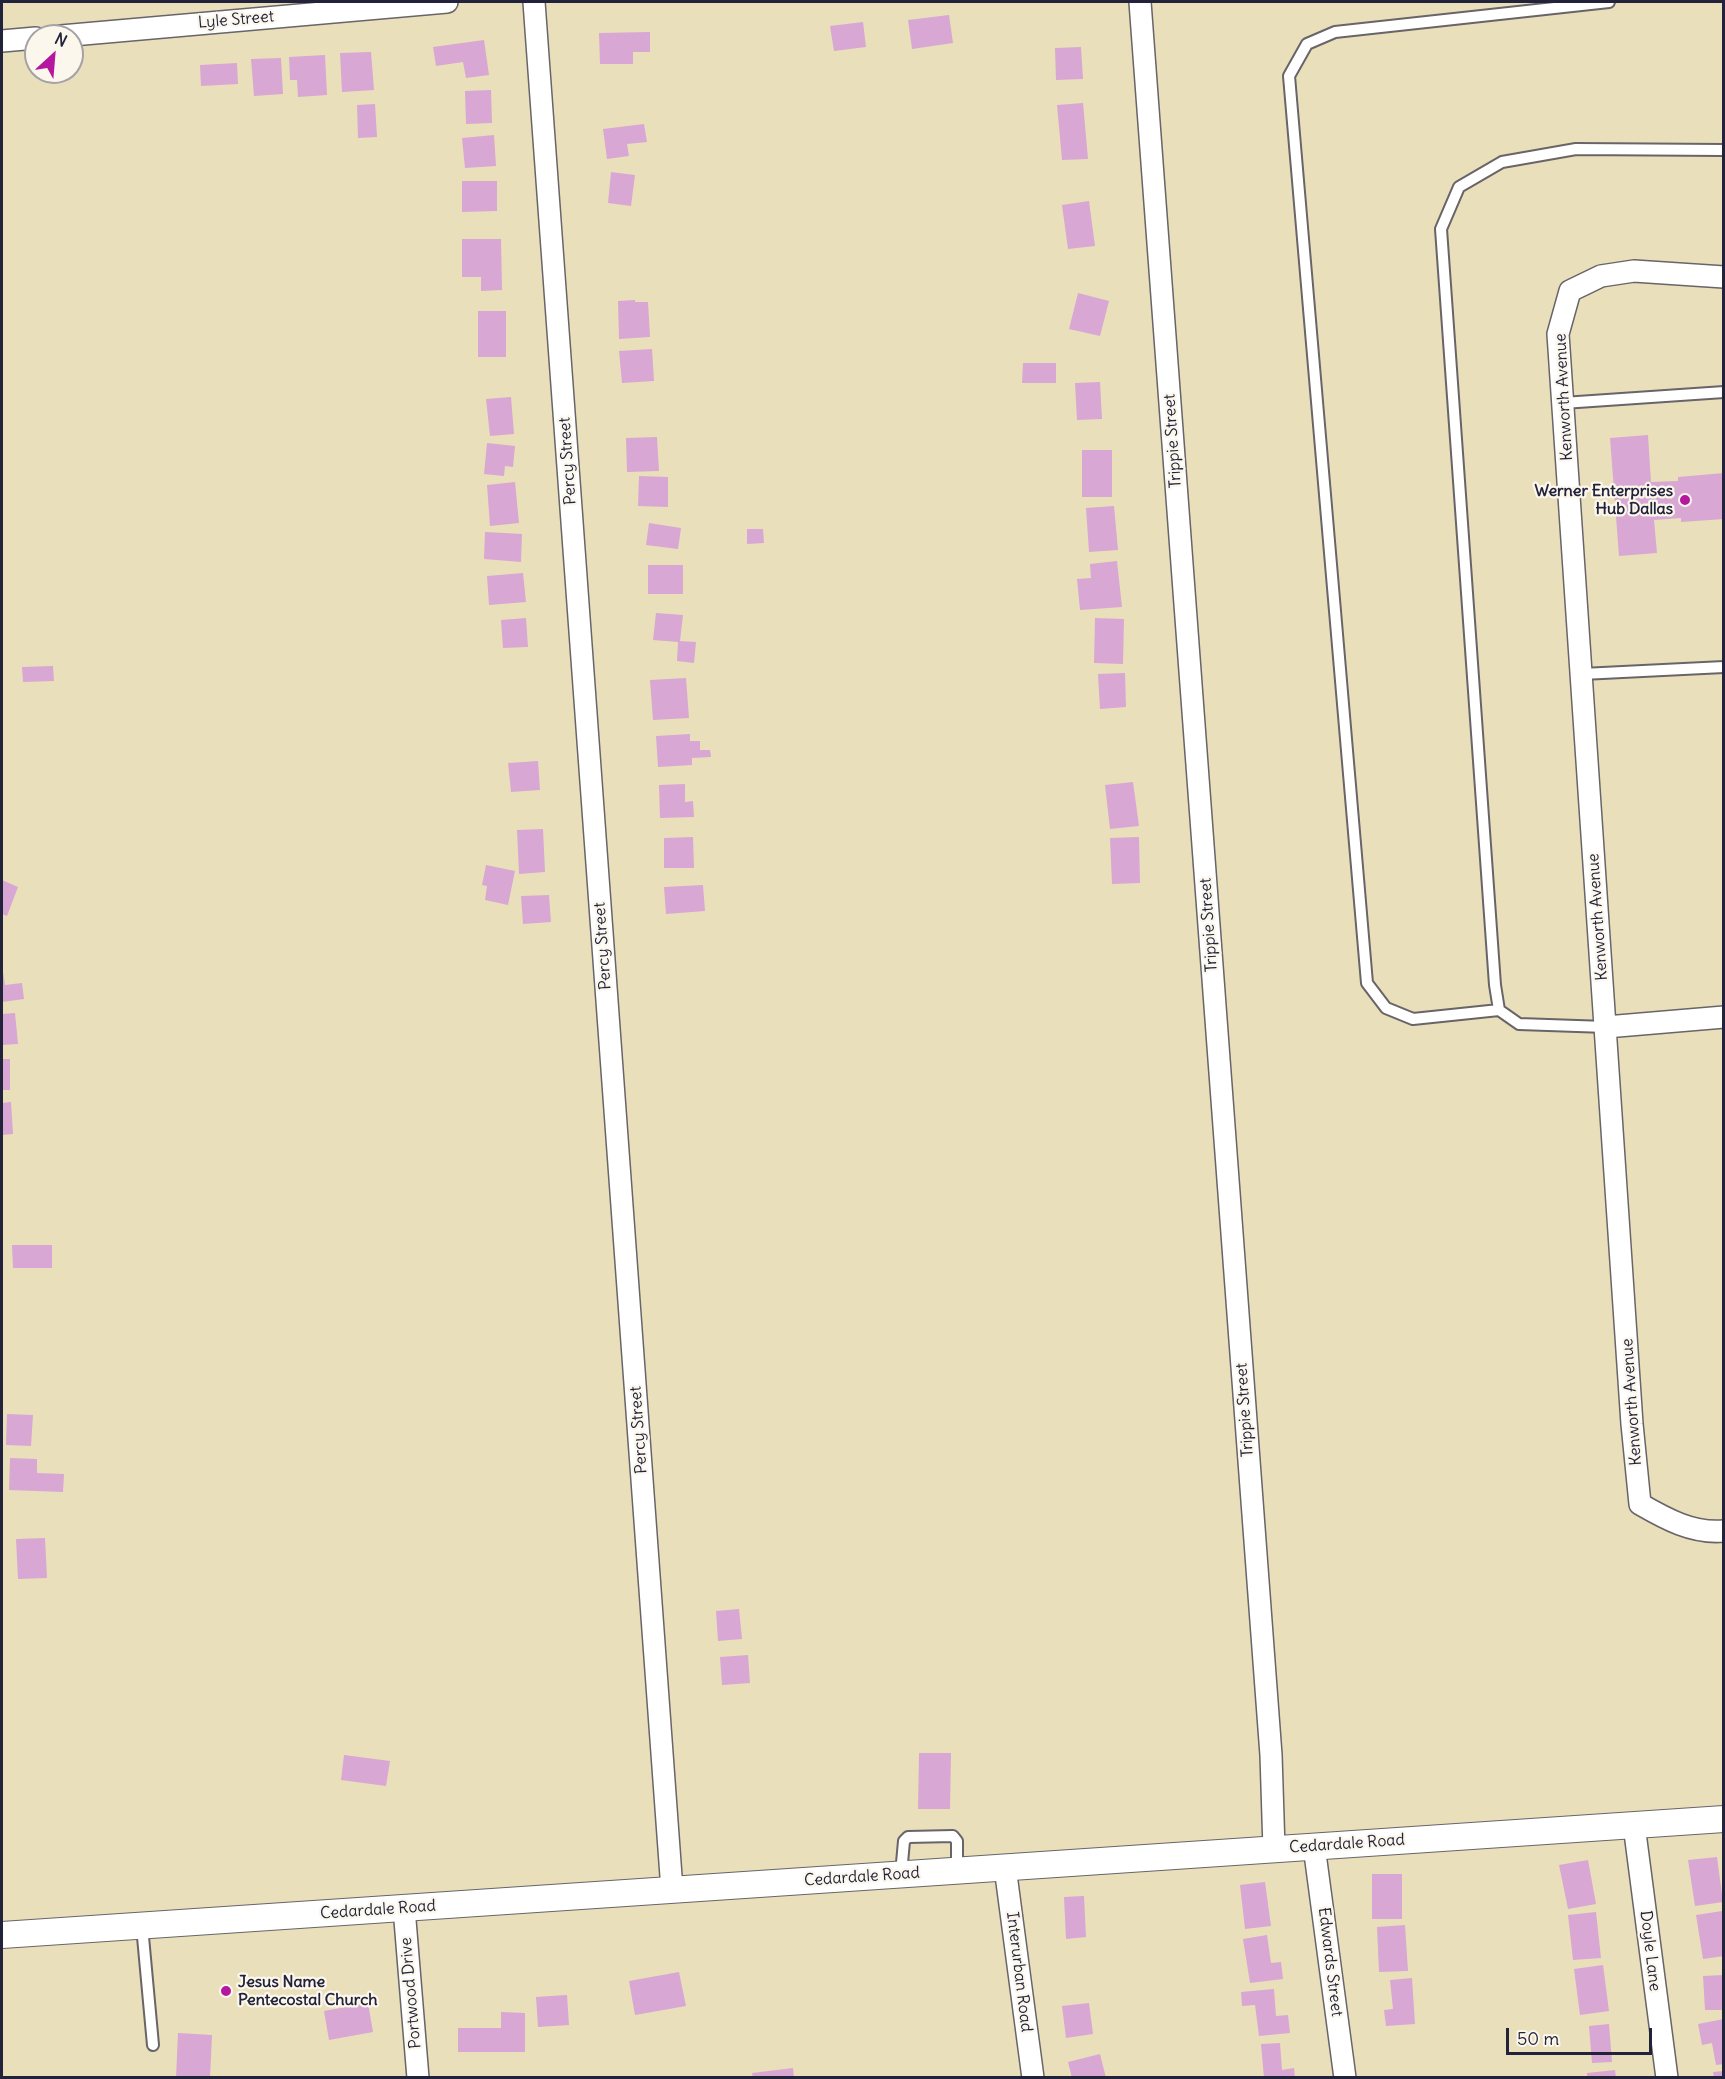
<!DOCTYPE html>
<html>
<head>
<meta charset="utf-8">
<style>
	body { margin:0 }
	#map { position:relative; width:1725px; height:2079px; overflow:hidden; background:#eadfbb; font-family:Delius,sans-serif }
	canvas { display:block }
	.frame { position:absolute; inset:0; border:3px solid #22223b; pointer-events:none }
	.north { position:absolute; left:24px; top:24px; width:60px; height:60px; box-sizing:border-box; background:#fbf7ec; border:2px solid #a4a2a5; border-radius:50%; rotate:26deg; font-size:16px; font-weight:700; line-height:24px; text-align:center; color:#22223b }
	.north::after { content:''; display:block; margin:auto; width:21px; height:27px; background:#b5179e; clip-path:polygon(50% 0,100% 100%,50% 72%,0 100%) }
	.scale { position:absolute; left:1506px; top:2028px; width:146px; height:27px; box-sizing:border-box; border:3px solid #22223b; border-top:0; padding-left:8px; font-size:18px; line-height:21px; white-space:nowrap; color:#22223b; -webkit-text-stroke:4px #fbf7ec; paint-order:stroke }
</style>
</head>
<body>
<div id="map">
<canvas width="1725" height="2079"></canvas>
<div class="frame"></div>
<div class="north">N</div>
<div class="scale">50 m</div>
</div>
<script>
const c = document.querySelector('canvas').getContext('2d');
c.lineJoin = 'round';
function fill(path, color) { c.fillStyle = color; c.fill(path, 'evenodd'); }
function stroke(path, color, width, dash) { c.strokeStyle = color; c.lineWidth = width; c.lineCap = dash ? 'butt' : 'round'; c.setLineDash(dash || []); c.stroke(path); }
function write(font, color, halo, rows, align = 'center') {
  c.font = font + ' Delius,sans-serif'; c.lineWidth = 4.5; c.setLineDash([]); c.textBaseline = 'middle'; c.strokeStyle = halo; c.fillStyle = color; for (const [text, x, y, turn = 0] of rows) {
    c.save(); c.translate(x, y); c.rotate((+turn || 0) * Math.PI / 180); c.textAlign = isNaN(turn) ? turn : align; if (halo) c.strokeText(text, 0, 0); c.fillText(text, 0, 0); c.restore();
  }
}
const building = new Path2D(`
	M 949,15 L 953,43 L 912,49 L 908,20 Z
	M 863,22 L 866,47 L 834,51 L 830,26 Z
	M 650,32 L 650,52 L 633,52 L 633,64 L 600,64 L 599,33 Z
	M 484,40 L 489,75 L 466,78 L 463,62 L 436,66 L 433,47 Z
	M 1081,47 L 1083,79 L 1056,80 L 1055,48 Z
	M 371,52 L 374,90 L 342,92 L 340,53 Z
	M 325,55 L 327,95 L 298,97 L 297,80 L 290,80 L 289,57 Z
	M 281,58 L 283,94 L 254,96 L 251,59 Z
	M 237,63 L 238,84 L 201,86 L 200,65 Z
	M 491,90 L 492,123 L 466,124 L 465,91 Z
	M 1083,103 L 1088,159 L 1062,160 L 1057,105 Z
	M 375,104 L 377,137 L 358,138 L 357,105 Z
	M 644,124 L 647,142 L 627,144 L 629,156 L 607,159 L 603,129 Z
	M 494,135 L 496,166 L 465,168 L 462,138 Z
	M 611,172 L 635,175 L 631,206 L 608,203 Z
	M 462,181 L 497,181 L 497,211 L 462,212 Z
	M 1089,201 L 1095,246 L 1068,249 L 1062,205 Z
	M 462,239 L 501,239 L 502,290 L 481,291 L 481,277 L 462,277 Z
	M 1078,293 L 1109,301 L 1100,336 L 1069,329 Z
	M 635,300 L 635,302 L 648,302 L 650,337 L 619,339 L 618,301 Z
	M 478,311 L 506,311 L 506,357 L 478,357 Z
	M 652,349 L 654,381 L 622,383 L 619,351 Z
	M 1023,363 L 1056,363 L 1056,383 L 1022,383 Z
	M 1100,382 L 1102,419 L 1077,420 L 1075,383 Z
	M 511,397 L 514,434 L 490,436 L 486,399 Z
	M 1648,435 L 1651,482 L 1678,481 L 1678,477 L 1724,473 L 1724,519 L 1681,522 L 1681,518 L 1654,520 L 1657,553 L 1619,556 L 1610,438 Z
	M 657,437 L 659,471 L 627,472 L 626,438 Z
	M 487,443 L 515,446 L 513,467 L 505,466 L 504,476 L 484,474 Z
	M 1082,450 L 1112,450 L 1112,497 L 1082,497 Z
	M 639,476 L 668,477 L 668,507 L 638,506 Z
	M 515,482 L 519,523 L 490,526 L 487,485 Z
	M 1114,506 L 1118,550 L 1089,552 L 1086,508 Z
	M 649,523 L 681,528 L 678,549 L 646,545 Z
	M 747,529 L 763,529 L 764,543 L 747,544 Z
	M 485,532 L 522,534 L 521,562 L 484,559 Z
	M 1117,561 L 1122,607 L 1080,610 L 1077,579 L 1091,578 L 1090,564 Z
	M 648,565 L 683,565 L 683,594 L 648,594 Z
	M 523,573 L 526,602 L 489,605 L 487,576 Z
	M 656,613 L 683,615 L 680,641 L 696,642 L 694,663 L 677,661 L 678,642 L 653,640 Z
	M 526,618 L 528,647 L 503,648 L 501,620 Z
	M 1095,618 L 1124,619 L 1123,664 L 1094,663 Z
	M 53,666 L 54,681 L 23,682 L 22,667 Z
	M 1125,673 L 1126,707 L 1100,709 L 1098,674 Z
	M 686,678 L 689,718 L 653,720 L 650,680 Z
	M 690,734 L 690,741 L 700,741 L 700,750 L 710,750 L 711,757 L 692,758 L 692,765 L 658,767 L 656,736 Z
	M 538,761 L 540,790 L 511,792 L 508,763 Z
	M 1133,782 L 1139,826 L 1110,829 L 1105,785 Z
	M 685,784 L 685,802 L 693,801 L 694,817 L 660,818 L 659,785 Z
	M 543,829 L 545,872 L 519,874 L 517,830 Z
	M 693,837 L 694,868 L 664,868 L 664,838 Z
	M 1139,837 L 1140,883 L 1112,884 L 1110,838 Z
	M 486,865 L 515,871 L 508,905 L 485,900 L 487,886 L 482,885 Z
	M 2,880 L 18,887 L 7,916 L 2,914 Z
	M 703,885 L 705,911 L 666,914 L 664,887 Z
	M 549,895 L 551,922 L 523,924 L 521,896 Z
	M 2,965 L 5,985 L 22,983 L 24,999 L 2,1002 Z
	M 15,1013 L 18,1044 L 2,1045 L 2,1014 Z
	M 2,1059 L 10,1059 L 10,1090 L 2,1090 Z
	M 11,1102 L 13,1134 L 2,1135 L 2,1103 Z
	M 12,1245 L 52,1245 L 52,1268 L 13,1268 Z
	M 7,1414 L 33,1415 L 31,1446 L 6,1445 Z
	M 10,1458 L 37,1459 L 37,1473 L 64,1474 L 63,1492 L 9,1490 Z
	M 45,1538 L 47,1578 L 18,1579 L 16,1539 Z
	M 739,1609 L 742,1639 L 718,1641 L 716,1611 Z
	M 748,1655 L 750,1683 L 722,1685 L 720,1657 Z
	M 919,1753 L 951,1753 L 950,1809 L 918,1809 Z
	M 344,1755 L 390,1761 L 386,1786 L 341,1780 Z
	M 1717,1857 L 1723,1902 L 1695,1906 L 1688,1860 Z
	M 1588,1860 L 1596,1904 L 1568,1909 L 1559,1865 Z
	M 1372,1874 L 1402,1874 L 1402,1919 L 1372,1919 Z
	M 1265,1882 L 1271,1926 L 1245,1929 L 1240,1885 Z
	M 1084,1896 L 1086,1937 L 1066,1939 L 1064,1897 Z
	M 1722,1911 L 1724,1956 L 1703,1959 L 1696,1915 Z
	M 1596,1912 L 1601,1958 L 1573,1960 L 1568,1915 Z
	M 1405,1925 L 1408,1971 L 1379,1972 L 1377,1927 Z
	M 1267,1935 L 1271,1963 L 1281,1962 L 1283,1979 L 1250,1983 L 1243,1939 Z
	M 1603,1965 L 1609,2011 L 1580,2015 L 1574,1969 Z
	M 679,1972 L 686,2006 L 635,2015 L 629,1981 Z
	M 1724,1975 L 1724,2010 L 1705,2010 L 1703,1976 Z
	M 1412,1978 L 1415,2024 L 1386,2026 L 1384,2010 L 1393,2009 L 1390,1980 Z
	M 1274,1989 L 1276,2016 L 1288,2015 L 1290,2033 L 1259,2036 L 1255,2005 L 1242,2006 L 1241,1992 Z
	M 567,1995 L 569,2025 L 538,2027 L 536,1997 Z
	M 368,2003 L 373,2032 L 329,2040 L 324,2011 Z
	M 1089,2003 L 1093,2034 L 1066,2038 L 1062,2006 Z
	M 501,2012 L 525,2013 L 525,2052 L 458,2052 L 458,2028 L 501,2028 Z
	M 1724,2019 L 1724,2064 L 1716,2065 L 1712,2043 L 1702,2045 L 1698,2024 Z
	M 1609,2024 L 1612,2062 L 1592,2063 L 1589,2026 Z
	M 178,2033 L 212,2035 L 210,2078 L 176,2078 Z
	M 1280,2043 L 1282,2070 L 1294,2068 L 1295,2078 L 1264,2078 L 1261,2044 Z
	M 1100,2054 L 1106,2078 L 1072,2078 L 1068,2062 Z
	M 793,2068 L 794,2078 L 753,2078 L 752,2073 Z
	M 1615,2070 L 1616,2078 L 1587,2078 L 1587,2073 Z
	M 1724,2071 L 1724,2078 L 1714,2078 L 1713,2072 Z`);
const service = new Path2D(`
	M 1563,403 L 1724,392
	M 1582,674 L 1724,667
	M 1499,1010 L 1413,1019 L 1386,1008 L 1367,983 L 1289,76 L 1307,44 L 1335,32 L 1609,2
	M 1606,1027 L 1519,1024 L 1499,1010 L 1495,985 L 1441,229 L 1459,187 L 1502,162 L 1576,149 L 1724,150
	M 901,1874 L 904,1841 L 908,1837 L 953,1836 L 957,1841 L 957,1870
	M 142,1926 L 153,2045`);
const minor = new Path2D(`
	M 534,2 L 672,1890
	M 1140,2 L 1271,1755 L 1274,1849
	M 61,36 L 447,2
	M 2,41 L 36,38
	M 1724,277 L 1634,271 L 1601,276 L 1570,291 L 1558,334 L 1632,1424 L 1640,1504 C 1666,1519 1693,1534 1724,1531
	M 1606,1027 L 1724,1017
	M 1634,1825 L 1667,2078
	M 1314,1846 L 1345,2078
	M 1005,1867 L 1033,2078
	M 404,1908 L 418,2078`);
const tertiary = new Path2D(`
	M 2,1935 L 1724,1819`);
const markers = [
	[1685,500,6,"#b5179e"],
	[226,1991,6,"#b5179e"]
];
const streetNames = [
	["Lyle Street",236,20,-5],
	["Kenworth Avenue",1564,397,-93],
	["Trippie Street",1173,441,-94],
	["Percy Street",568,461,-94],
	["Kenworth Avenue",1598,917,-94],
	["Trippie Street",1209,925,-94],
	["Percy Street",603,946,-94],
	["Kenworth Avenue",1632,1402,-94],
	["Trippie Street",1245,1410,-94],
	["Percy Street",639,1430,-94],
	["Cedardale Road",1347,1844,-4],
	["Cedardale Road",862,1877,-4],
	["Cedardale Road",378,1910,-4],
	["Doyle Lane",1650,1951,83],
	["Edwards Street",1330,1962,83],
	["Interurban Road",1019,1972,83],
	["Portwood Drive",411,1993,-95]
];
const poiNames = [
	["Werner Enterprises",1673,491],
	["Hub Dallas",1673,509],
	["Jesus Name",238,1982,"left"],
	["Pentecostal Church",238,2000,"left"]
];
fill(building, '#d8a7d3');
stroke(service, '#686468', 14);
stroke(minor, '#686468', 24);
stroke(tertiary, '#686468', 28);
stroke(service, '#fff', 10);
stroke(minor, '#fff', 21);
stroke(tertiary, '#fff', 26);
for (const [x, y, r, color] of markers) { const dot = new Path2D(); dot.arc(x, y, r, 0, 2 * Math.PI); c.fillStyle = color; c.fill(dot); stroke(dot, '#fbf7ec', 2); }
write('16px', '#22223b', '#fbf7ec', streetNames);
write('bold 16px', '#22223b', '#fbf7ec', poiNames, 'right');
</script>
</body>
</html>
